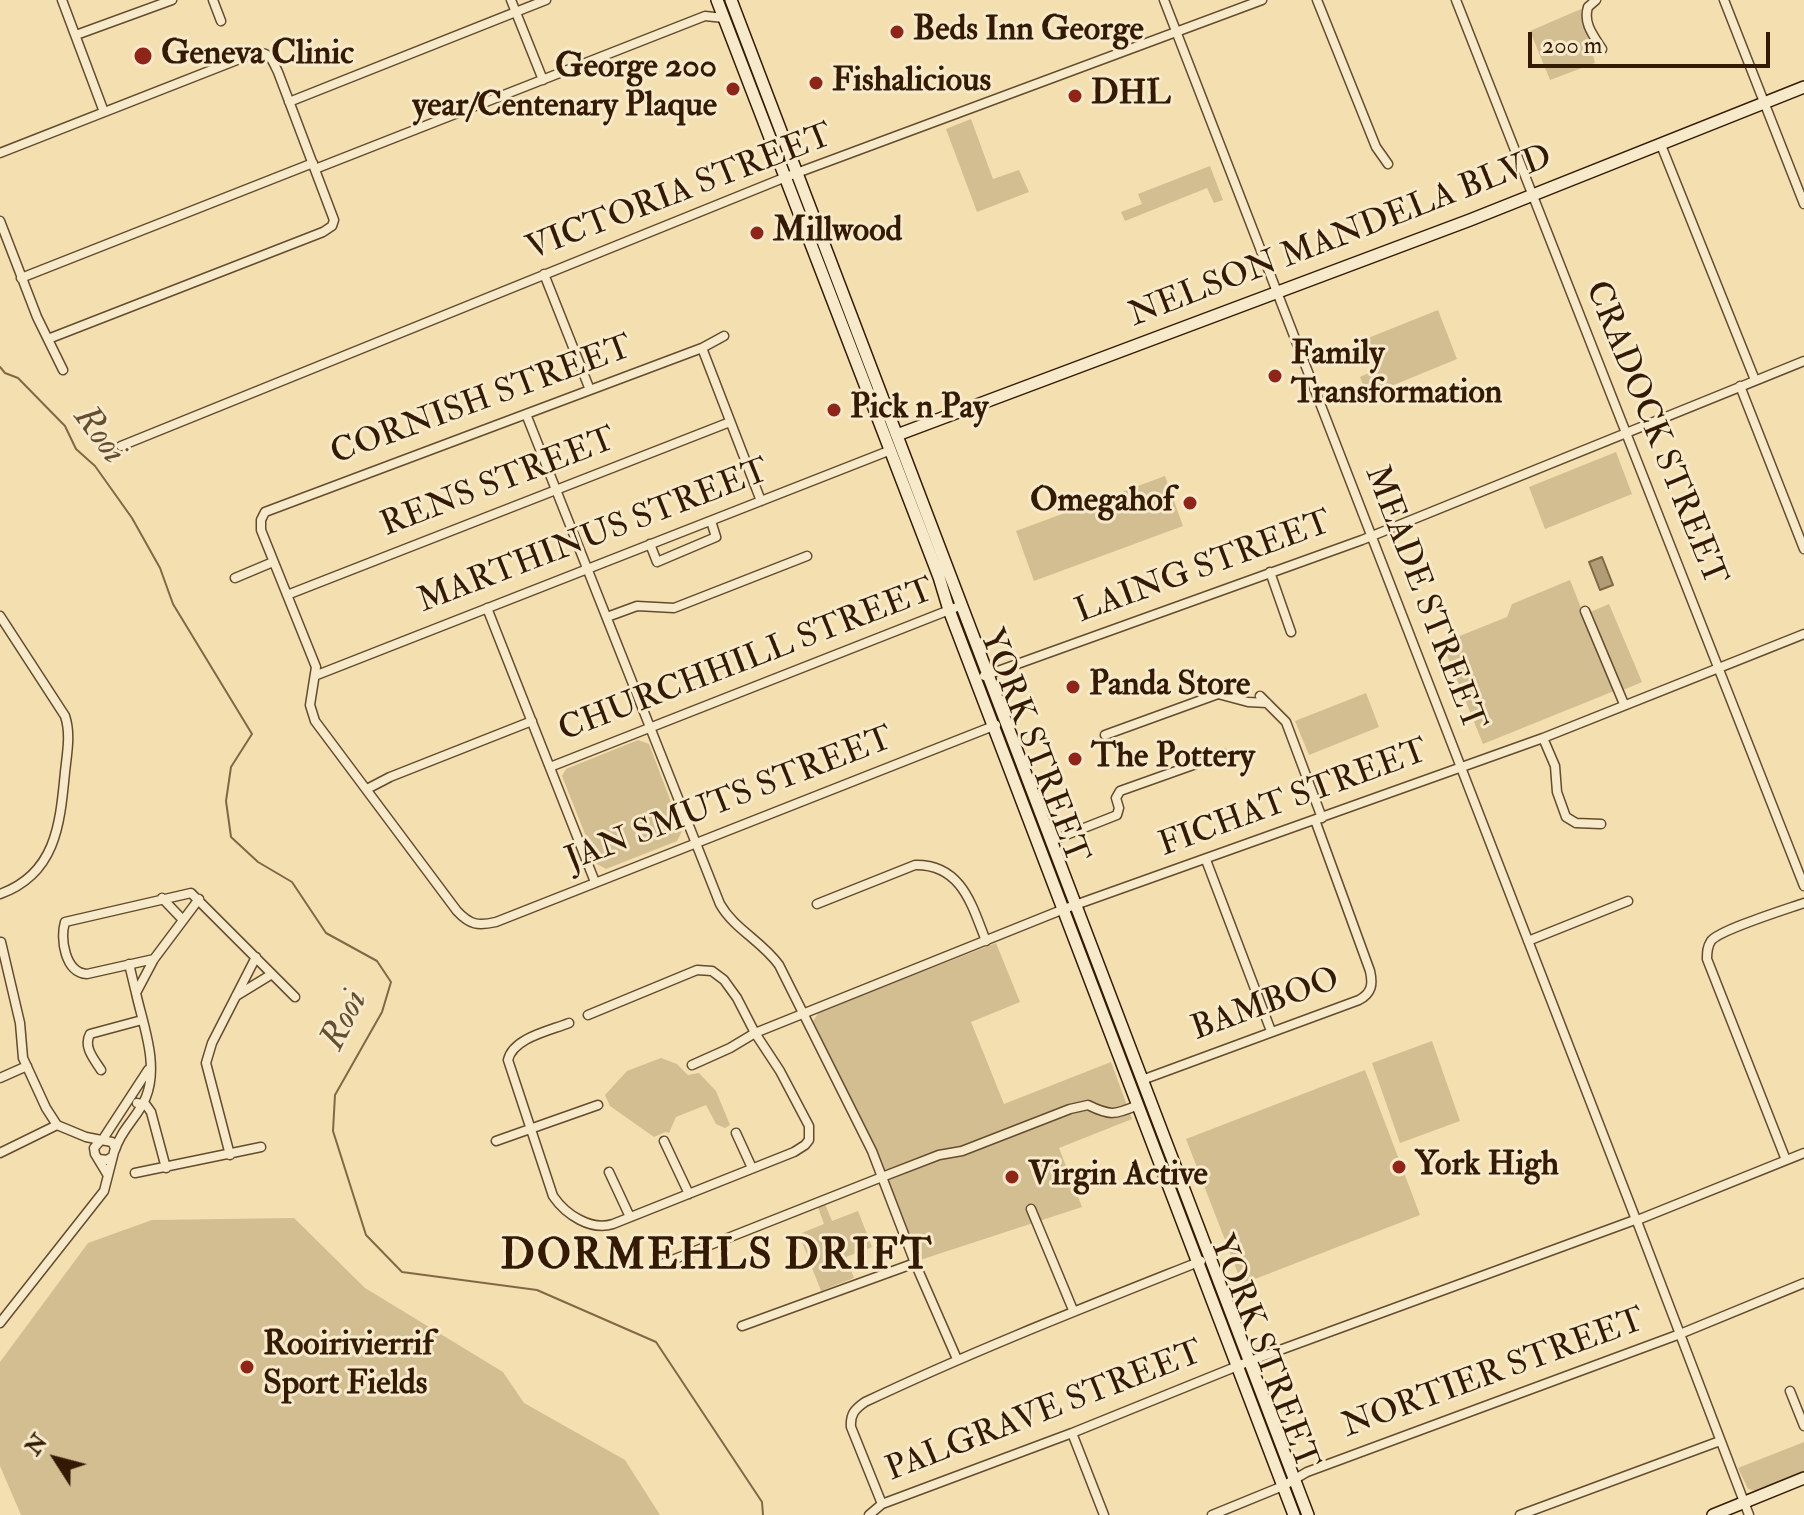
<!DOCTYPE html>
<html>
<head>
<meta charset="utf-8">
<style>
	body { margin:0 }
	#map { position:relative; width:1804px; height:1515px; overflow:hidden; background:#f3dfaf; font-family:"IM FELL Double Pica",serif }
	canvas { display:block }
	.north { position:absolute; left:16px; top:1419px; width:80px; height:80px; -webkit-text-stroke:6px #f7eacb; paint-order:stroke; rotate:306deg; font-size:22px; font-weight:700; line-height:32px; text-align:center; color:#341a03 }
	.north::after { content:''; display:block; margin:auto; width:28px; height:36px; background:#341a03; clip-path:polygon(50% 0,100% 100%,50% 72%,0 100%) }
	.scale { position:absolute; left:1528px; top:32px; width:242px; height:36px; box-sizing:border-box; border:4px solid #341a03; border-top:0; padding-left:10px; font-size:24px; line-height:28px; white-space:nowrap; color:#341a03; -webkit-text-stroke:6px #f7eacb; paint-order:stroke }
</style>
</head>
<body>
<div id="map">
<canvas width="1804" height="1515"></canvas>
<div class="north">N</div>
<div class="scale">200 m</div>
</div>
<script>
const c = document.querySelector('canvas').getContext('2d');
c.lineJoin = 'round';
function fill(path, color) { c.fillStyle = color; c.fill(path, 'evenodd'); }
function stroke(path, color, width, dash) { c.strokeStyle = color; c.lineWidth = width; c.lineCap = dash ? 'butt' : 'round'; c.setLineDash(dash || []); c.stroke(path); }
function write(font, color, halo, rows, align = 'center') {
  c.font = font + ' "IM FELL Double Pica",serif'; c.lineWidth = 6; c.setLineDash([]); c.textBaseline = 'middle'; c.strokeStyle = halo; c.fillStyle = color; for (const [text, x, y, turn = 0] of rows) {
    c.save(); c.translate(x, y); c.rotate((+turn || 0) * Math.PI / 180); c.textAlign = isNaN(turn) ? turn : align; if (halo) c.strokeText(text, 0, 0); c.fillText(text, 0, 0); c.restore();
  }
}
const green = new Path2D(`
	M 1581,9 L 1595,63 L 1550,80 L 1530,31 Z
	M 971,119 L 993,179 L 1019,170 L 1029,192 L 977,212 L 946,129 Z
	M 1210,166 L 1223,200 L 1214,203 L 1207,188 L 1125,221 L 1121,212 L 1142,204 L 1138,194 Z
	M 1438,310 L 1457,359 L 1367,396 L 1360,377 L 1375,370 L 1363,340 Z
	M 1616,452 L 1632,494 L 1545,529 L 1529,487 Z
	M 1165,476 L 1183,526 L 1034,581 L 1016,531 Z
	M 1570,580 L 1614,691 L 1483,744 L 1442,643 L 1507,617 L 1512,604 Z
	M 1609,604 L 1642,682 L 1621,691 L 1588,613 Z
	M 1366,693 L 1379,727 L 1309,755 L 1295,721 Z
	M 638,740 L 649,744 L 682,831 L 677,841 L 606,869 L 597,864 L 562,776 L 566,769 Z
	M 996,943 L 1020,1002 L 971,1022 L 1004,1104 L 1111,1062 L 1132,1119 L 1059,1148 L 1082,1207 L 920,1260 L 876,1150 L 813,1021 L 819,1012 Z
	M 1432,1041 L 1460,1121 L 1400,1143 L 1372,1063 Z
	M 661,1058 L 677,1064 L 688,1075 L 699,1073 L 716,1091 L 730,1125 L 725,1128 L 716,1124 L 706,1105 L 676,1117 L 669,1133 L 665,1132 L 654,1137 L 610,1106 L 605,1095 L 627,1071 Z
	M 1365,1070 L 1420,1215 L 1242,1284 L 1186,1139 Z
	M 825,1204 L 832,1221 L 858,1211 L 872,1247 L 846,1257 L 854,1278 L 821,1291 L 799,1234 L 824,1224 L 818,1207 Z
	M 294,1218 L 365,1288 L 503,1372 L 524,1403 L 625,1460 L 660,1515 L 21,1515 L 0,1466 L 0,1362 L 88,1243 L 152,1220 Z
	M 1804,1442 L 1804,1472 L 1756,1491 L 1748,1489 L 1738,1468 Z`);
const water = new Path2D(`
	M 1602,557 L 1613,585 L 1600,590 L 1589,562 Z`);
const stream = new Path2D(`
	M 0,367 L 5,373 L 18,378 L 65,426 L 76,449 L 95,466 L 132,518 L 160,568 L 173,604 L 252,734 L 231,767 L 226,801 L 231,837 L 258,862 L 292,882 L 326,933 L 377,961 L 391,982 L 382,1012 L 335,1095 L 333,1131 L 366,1235 L 402,1272 L 537,1290 L 656,1342 L 762,1502 L 763,1515`);
const street = new Path2D(`
	M 62,0 L 104,112
	M 213,0 L 221,21
	M 511,0 L 543,80
	M 1164,0 L 1635,1217
	M 1317,0 L 1376,147 L 1388,164
	M 1456,0 L 1804,886
	M 1596,0 L 1588,7 C 1583,23 1593,35 1602,49
	M 1724,0 L 1804,204
	M 76,35 L 172,0
	M 289,102 L 546,0
	M 1661,145 L 1755,380
	M 0,153 L 255,53 C 270,51 272,60 278,72 L 334,220 L 332,226 L 323,232 L 48,339
	M 315,169 L 705,16 L 724,18
	M 0,221 L 37,317 L 63,370
	M 544,274 L 590,390
	M 21,278 L 313,163
	M 724,336 L 702,348 L 265,512 L 261,520 L 261,530 L 316,667 L 310,705 L 315,721 L 457,911 C 470,925 478,926 496,922 L 996,725
	M 702,348 L 761,501
	M 1740,386 L 1804,549
	M 526,414 L 720,904 C 734,929 762,941 779,965 L 872,1151 L 915,1263 L 957,1359
	M 121,446 L 786,177 L 1262,0
	M 650,544 L 657,562 L 716,537 L 711,521
	M 1270,572 L 1291,632
	M 235,578 L 273,562
	M 287,595 L 730,422
	M 487,608 L 595,882
	M 1585,611 L 1624,704
	M 0,616 L 65,716 C 71,734 67,753 65,772 C 60,824 56,874 0,894
	M 607,617 L 637,606 L 674,608 L 807,556
	M 317,675 L 891,450
	M 984,676 L 1362,540 L 1804,361
	M 1260,696 L 1286,722 L 1322,818
	M 1105,735 L 1218,694 L 1248,702 L 1267,703
	M 1543,738 L 1555,766 L 1557,792 L 1566,817 L 1576,823 L 1601,824
	M 550,767 L 962,605
	M 367,789 L 390,777 L 532,721
	M 1051,841 L 1117,815 L 1119,808 L 1116,798 L 1120,791 L 1224,754
	M 1206,860 L 1271,1031
	M 162,898 L 183,920
	M 817,904 L 915,865 C 962,864 972,906 986,941
	M 1528,941 L 1628,901
	M 1,942 L 20,1023 L 23,1058 L 46,1108 L 57,1125 L 86,1137 L 101,1140
	M 154,959 L 87,974 C 65,973 60,939 65,922 L 191,893 L 295,997
	M 129,964 L 136,993
	M 236,996 L 272,974
	M 569,1023 C 549,1031 513,1038 508,1060 L 553,1196 C 566,1215 591,1231 613,1224 L 794,1152 L 805,1145 L 809,1140 L 809,1126 L 780,1071 L 755,1033 L 737,998 L 724,980 L 712,971 L 697,970 L 588,1015
	M 692,1065 L 730,1048 L 755,1033 L 1064,909 L 1543,738 L 1804,634
	M 101,1070 C 94,1059 83,1047 90,1034 L 142,1020
	M 0,1078 L 27,1066
	M 1142,1080 L 1359,1000 C 1372,993 1373,984 1370,971 L 1315,820
	M 137,1103 L 146,1105 L 151,1112 L 166,1168
	M 736,1133 L 752,1168
	M 103,1139 L 148,1070
	M 496,1141 L 598,1105
	M 664,1141 L 689,1194
	M 115,1150 C 121,1129 139,1116 146,1097 C 159,1064 143,1025 136,993 L 154,959 L 199,899
	M 0,1153 L 57,1125
	M 230,1155 L 206,1063 L 212,1043 L 256,957
	M 99,1159 L 107,1160 L 113,1156 L 115,1148 L 112,1142 L 101,1140 L 94,1148 L 95,1154 L 107,1174
	M 1786,1160 L 1707,959 C 1707,953 1707,947 1711,941 C 1719,930 1787,909 1804,903
	M 609,1172 L 630,1217
	M 135,1173 L 261,1147
	M 1031,1209 L 1073,1310
	M 1640,1219 L 1804,1153
	M 1638,1224 L 1749,1515
	M 662,1264 L 882,1177 L 939,1155 L 962,1151 L 1070,1109 L 1088,1105 C 1110,1116 1115,1115 1138,1105
	M 0,1323 L 104,1191 L 113,1156
	M 742,1326 L 915,1263
	M 1790,1391 L 1804,1426
	M 1072,1433 L 1104,1515
	M 882,1504 L 851,1427 C 850,1414 855,1409 865,1402 C 975,1350 1088,1306 1201,1261
	M 869,1515 L 882,1504 L 1072,1433 L 1250,1361 L 1632,1221
	M 1212,1515 L 1283,1486 L 1307,1472 L 1680,1334 L 1804,1283
	M 1520,1515 L 1720,1441`);
const secondary = new Path2D(`
	M 717,0 L 939,577 L 949,610 L 1294,1515
	M 731,0 L 1308,1515
	M 897,435 L 1470,220 L 1804,87
	M 1713,1515 L 1804,1478`);
const markers = [
	[897,32,8,"#8f2418"],
	[143,56,10,"#8f2418"],
	[816,83,8,"#8f2418"],
	[733,89,8,"#8f2418"],
	[1075,96,8,"#8f2418"],
	[757,233,8,"#8f2418"],
	[1275,376,8,"#8f2418"],
	[834,410,8,"#8f2418"],
	[1190,503,8,"#8f2418"],
	[1073,687,8,"#8f2418"],
	[1075,759,8,"#8f2418"],
	[1399,1167,8,"#8f2418"],
	[1012,1177,8,"#8f2418"],
	[247,1367,8,"#8f2418"]
];
const poiNames = [
	["Beds Inn George",913,32],
	["Geneva Clinic",161,56],
	["George 200",717,69,"right"],
	["year/Centenary Plaque",717,108,"right"],
	["Fishalicious",832,83],
	["DHL",1091,96],
	["Millwood",773,233],
	["Family",1291,356],
	["Transformation",1291,395],
	["Pick n Pay",850,410],
	["Omegahof",1174,503,"right"],
	["Panda Store",1089,687],
	["The Pottery",1091,759],
	["York High",1415,1167],
	["Virgin Active",1028,1177],
	["Rooirivierrif",263,1347],
	["Sport Fields",263,1386]
];
const streetNames = [
	["VICTORIA STREET",680,194,-21],
	["NELSON MANDELA BLVD",1341,238,-21],
	["CORNISH STREET",482,402,-20],
	["CRADOCK STREET",1654,434,68],
	["RENS STREET",499,484,-21],
	["MARTHINUS STREET",594,538,-21],
	["LAING STREET",1204,569,-20],
	["MEADE STREET",1423,599,69],
	["CHURCHHILL STREET",747,662,-21],
	["YORK STREET",1032,747,69],
	["FICHAT STREET",1294,800,-20],
	["JAN SMUTS STREET",730,801,-21],
	["BAMBOO",1266,1006,-20],
	["YORK STREET",1262,1353,69],
	["NORTIER STREET",1494,1375,-20],
	["PALGRAVE STREET",1045,1413,-21]
];
const waterNames = [
	["Rooi",98,436,53],
	["Rooi",346,1021,-64]
];
const districtNames = [
	["DORMEHLS DRIFT",717,1259]
];
fill(green, '#d3be92');
fill(water, '#b29c75');
stroke(water, '#806847', 2);
stroke(stream, '#806847', 2);
stroke(street, '#644b2e', 11);
stroke(secondary, '#341a03', 14);
stroke(street, '#f7eacb', 8);
stroke(secondary, '#f7eacb', 11);
for (const [x, y, r, color] of markers) { const dot = new Path2D(); dot.arc(x, y, r, 0, 2 * Math.PI); c.fillStyle = color; c.fill(dot); stroke(dot, '#f7eacb', 3); }
write('bold 34px', '#341a03', '#f7eacb', poiNames, 'left');
write('34px', '#341a03', '#f7eacb', streetNames);
write('italic 36px', '#664e31', '#f7eacb', waterNames);
c.letterSpacing = '2px';
write('bold 42px', '#341a03', '#f7eacb', districtNames);
c.letterSpacing = '0px';
</script>
</body>
</html>
